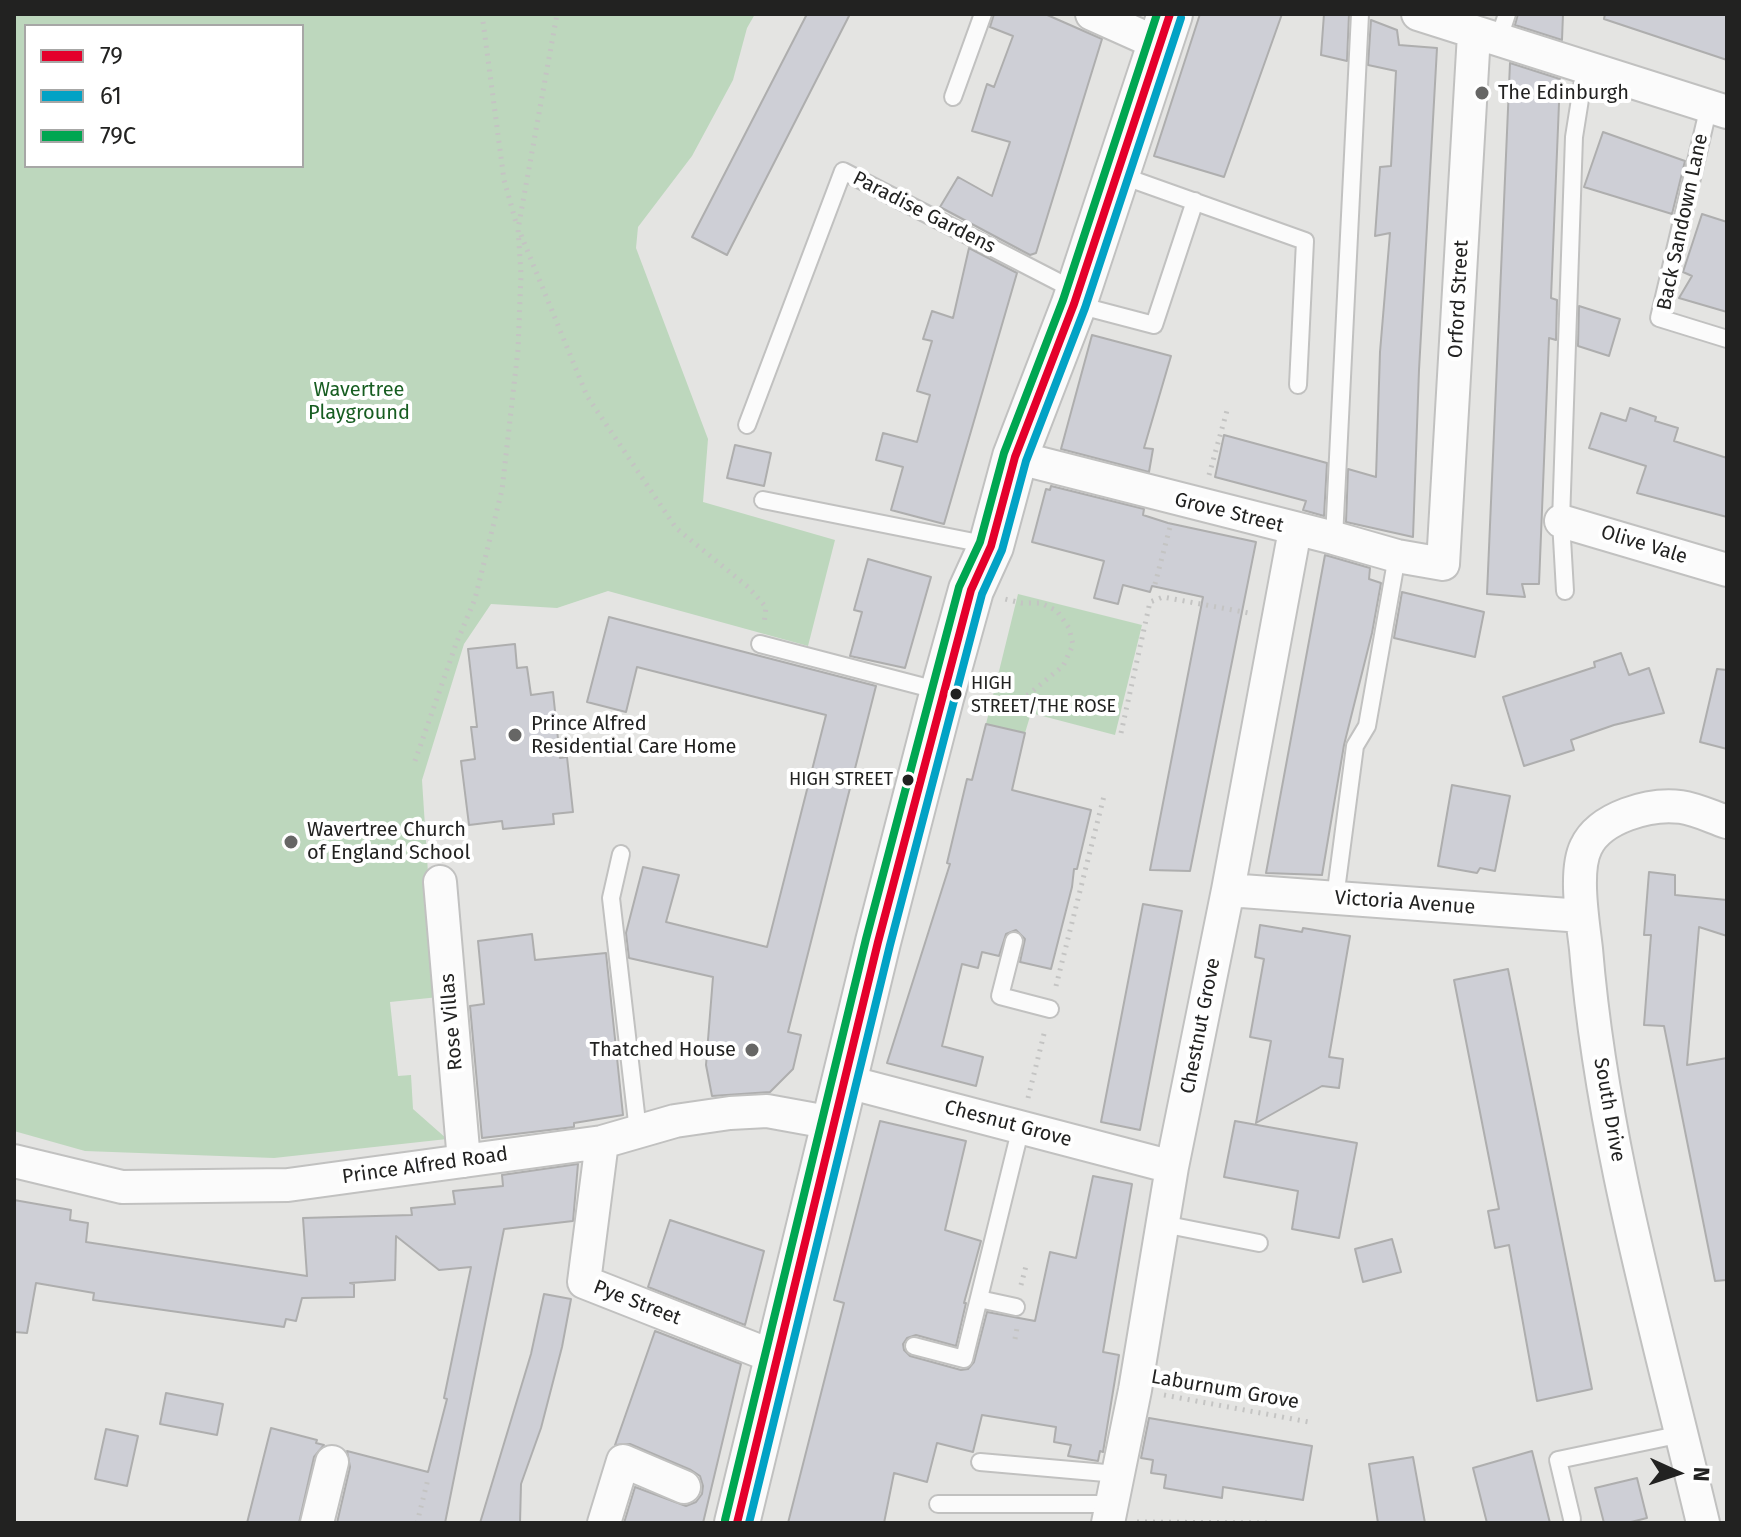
<!DOCTYPE html>
<html>
<head>
<meta charset="utf-8">
<style>
	body { margin:0 }
	#map { position:relative; width:1741px; height:1537px; overflow:hidden; background:#e4e4e2; font-family:"Fira Sans",sans-serif }
	canvas { display:block }
	.frame { position:absolute; inset:0; border:16px solid #222221; pointer-events:none }
	.legend { position:absolute; left:24px; top:24px; width:280px; height:144px; box-sizing:border-box; background:#fff; border:2px solid #a7a7a6; margin:0; padding:10px 14px; list-style:none; font-size:24px; color:#222221 }
	.legend li { display:flex; align-items:center; gap:16px; height:40px }
	.legend b { width:40px; border:2px solid #a7a7a6 }
	.north { position:absolute; left:1637px; top:1433px; width:80px; height:80px; -webkit-text-stroke:6px #fff; paint-order:stroke; rotate:93deg; font-size:22px; font-weight:700; line-height:32px; text-align:center; color:#222221 }
	.north::after { content:''; display:block; margin:auto; width:28px; height:36px; background:#222221; clip-path:polygon(50% 0,100% 100%,50% 72%,0 100%) }
</style>
</head>
<body>
<div id="map">
<canvas width="1741" height="1537"></canvas>
<div class="frame"></div>
<ul class="legend">
<li><b style="height:10px;background:#e4002b"></b>79</li>
<li><b style="height:10px;background:#02a2c5"></b>61</li>
<li><b style="height:10px;background:#00a651"></b>79C</li>
</ul>
<div class="north">N</div>
</div>
<script>
const c = document.querySelector('canvas').getContext('2d');
c.lineJoin = 'round';
function fill(path, color) { c.fillStyle = color; c.fill(path, 'evenodd'); }
function stroke(path, color, width, dash) { c.strokeStyle = color; c.lineWidth = width; c.lineCap = dash ? 'butt' : 'round'; c.setLineDash(dash || []); c.stroke(path); }
function write(font, color, halo, rows, align = 'center') {
  c.font = font + ' "Fira Sans",sans-serif'; c.lineWidth = 8; c.setLineDash([]); c.textBaseline = 'middle'; c.strokeStyle = halo; c.fillStyle = color; for (const [text, x, y, turn = 0] of rows) {
    c.save(); c.translate(x, y); c.rotate((+turn || 0) * Math.PI / 180); c.textAlign = isNaN(turn) ? turn : align; if (halo) c.strokeText(text, 0, 0); c.fillText(text, 0, 0); c.restore();
  }
}
const green = new Path2D(`
	M 14,14 L 755,14 L 747,28 L 733,80 L 692,156 L 638,227 L 636,248 L 708,439 L 703,502 L 835,540 L 808,646 L 608,591 L 557,608 L 491,604 L 464,644 L 422,780 L 430,904 L 439,997 L 390,1002 L 398,1076 L 411,1075 L 413,1109 L 447,1139 L 274,1158 L 85,1151 L 14,1131 ZM 26,26 L 302,26 L 302,166 L 26,166 Z
	M 1018,594 L 1142,625 L 1115,735 L 1031,713 L 1025,733 L 986,724 Z`);
const building = new Path2D(`
	M 807,14 L 850,14 L 727,255 L 692,237 Z
	M 994,14 L 1045,14 L 1102,39 L 1036,253 L 1030,255 L 940,207 L 958,177 L 992,196 L 1010,142 L 972,131 L 987,84 L 994,87 L 1013,36 L 990,27 Z
	M 1200,14 L 1282,14 L 1224,177 L 1154,156 Z
	M 1324,14 L 1349,14 L 1347,61 L 1321,55 Z
	M 1518,14 L 1563,14 L 1562,40 L 1515,25 Z
	M 1605,14 L 1727,14 L 1727,60 L 1604,19 Z
	M 1371,20 L 1397,30 L 1399,45 L 1437,48 L 1419,370 L 1413,537 L 1346,522 L 1348,469 L 1376,477 L 1380,352 L 1390,233 L 1375,236 L 1380,167 L 1391,166 L 1396,71 L 1368,65 Z
	M 1510,63 L 1560,79 L 1551,298 L 1557,300 L 1556,340 L 1549,338 L 1539,584 L 1522,584 L 1525,597 L 1487,594 Z
	M 1603,132 L 1685,161 L 1672,214 L 1584,187 Z
	M 1702,214 L 1727,222 L 1727,312 L 1679,298 L 1692,276 L 1683,272 Z
	M 969,248 L 1017,273 L 944,524 L 891,510 L 903,467 L 876,460 L 883,433 L 917,442 L 930,395 L 917,391 L 932,341 L 923,339 L 932,311 L 953,318 Z
	M 1579,306 L 1620,319 L 1609,356 L 1578,346 Z
	M 1092,335 L 1171,356 L 1144,448 L 1153,449 L 1149,472 L 1061,449 Z
	M 1630,408 L 1656,417 L 1655,421 L 1678,428 L 1674,441 L 1727,458 L 1727,517 L 1637,493 L 1646,466 L 1589,448 L 1601,413 L 1626,421 Z
	M 1224,435 L 1327,463 L 1324,516 L 1303,510 L 1306,501 L 1215,477 Z
	M 735,445 L 771,453 L 764,486 L 727,478 Z
	M 1051,486 L 1144,509 L 1143,515 L 1168,523 L 1256,542 L 1190,871 L 1150,870 L 1203,597 L 1152,586 L 1150,592 L 1123,585 L 1118,604 L 1094,598 L 1104,561 L 1032,542 L 1046,489 L 1050,490 Z
	M 1325,555 L 1370,568 L 1369,579 L 1381,583 L 1372,633 L 1344,745 L 1322,875 L 1266,873 Z
	M 868,559 L 931,577 L 905,668 L 850,656 L 862,612 L 854,610 Z
	M 1402,592 L 1484,612 L 1475,657 L 1394,638 Z
	M 609,617 L 876,686 L 788,1032 L 801,1035 L 793,1069 L 770,1092 L 712,1096 L 706,1065 L 713,977 L 629,958 L 626,933 L 643,867 L 679,875 L 666,922 L 767,947 L 826,715 L 637,667 L 626,712 L 587,702 Z
	M 515,644 L 517,668 L 527,667 L 531,695 L 553,692 L 560,758 L 567,757 L 573,812 L 553,814 L 554,824 L 503,829 L 502,821 L 469,825 L 461,761 L 475,759 L 471,727 L 477,727 L 468,649 Z
	M 1621,653 L 1629,675 L 1649,668 L 1664,713 L 1614,725 L 1571,740 L 1574,750 L 1524,766 L 1503,697 L 1595,667 L 1594,662 Z
	M 1717,669 L 1727,670 L 1727,749 L 1700,742 Z
	M 986,724 L 1025,733 L 1012,790 L 1091,810 L 1077,869 L 1074,869 L 1072,887 L 1051,969 L 1020,962 L 1025,939 L 1016,930 L 1006,934 L 999,956 L 982,952 L 978,968 L 962,964 L 942,1046 L 983,1057 L 976,1086 L 887,1063 L 950,864 L 947,863 L 967,779 L 972,780 Z
	M 1452,785 L 1510,796 L 1495,871 L 1480,868 L 1477,873 L 1438,866 Z
	M 1649,872 L 1675,875 L 1675,895 L 1727,900 L 1727,936 L 1699,927 L 1687,1065 L 1727,1058 L 1727,1280 L 1715,1281 L 1664,1026 L 1644,1025 L 1651,935 L 1644,935 Z
	M 1143,904 L 1182,911 L 1140,1130 L 1101,1122 Z
	M 1260,925 L 1302,932 L 1303,928 L 1350,936 L 1329,1057 L 1343,1059 L 1339,1088 L 1322,1086 L 1256,1123 L 1271,1041 L 1250,1037 L 1264,959 L 1255,957 Z
	M 532,934 L 535,960 L 606,953 L 623,1115 L 574,1123 L 574,1127 L 482,1138 L 470,1006 L 484,1004 L 478,941 Z
	M 1508,969 L 1592,1389 L 1537,1401 L 1509,1245 L 1495,1248 L 1488,1211 L 1499,1209 L 1454,980 Z
	M 880,1121 L 966,1141 L 945,1230 L 981,1241 L 964,1303 L 966,1303 L 956,1346 L 916,1335 L 907,1338 L 903,1344 L 904,1350 L 910,1356 L 961,1370 L 968,1369 L 974,1362 L 987,1312 L 1035,1321 L 1050,1252 L 1076,1258 L 1093,1176 L 1132,1184 L 1103,1352 L 1119,1355 L 1103,1452 L 1100,1451 L 1098,1461 L 1068,1456 L 1071,1445 L 1054,1442 L 1056,1427 L 982,1415 L 973,1452 L 937,1443 L 927,1482 L 894,1473 L 884,1523 L 788,1523 L 844,1303 L 834,1300 Z
	M 1235,1121 L 1357,1143 L 1339,1238 L 1292,1229 L 1298,1191 L 1224,1177 Z
	M 578,1164 L 573,1221 L 504,1229 L 445,1523 L 337,1523 L 350,1467 L 347,1451 L 428,1472 L 447,1399 L 444,1398 L 471,1267 L 439,1270 L 396,1236 L 395,1280 L 350,1283 L 354,1284 L 354,1297 L 302,1298 L 296,1321 L 286,1319 L 284,1327 L 93,1300 L 94,1293 L 36,1283 L 27,1333 L 14,1332 L 14,1200 L 71,1210 L 70,1220 L 88,1223 L 86,1242 L 307,1276 L 303,1218 L 412,1215 L 411,1208 L 455,1204 L 453,1191 L 503,1186 L 502,1175 Z
	M 670,1220 L 764,1251 L 745,1325 L 648,1287 Z
	M 1392,1239 L 1401,1272 L 1363,1282 L 1355,1249 Z
	M 544,1294 L 571,1299 L 562,1347 L 541,1428 L 521,1484 L 520,1523 L 480,1523 L 531,1354 Z
	M 655,1331 L 741,1364 L 703,1523 L 624,1523 L 635,1487 L 686,1506 L 696,1502 L 702,1494 L 703,1486 L 700,1476 L 691,1470 L 630,1444 L 615,1445 Z
	M 166,1393 L 223,1404 L 217,1435 L 160,1424 Z
	M 1149,1418 L 1312,1446 L 1303,1500 L 1223,1487 L 1222,1498 L 1164,1488 L 1166,1475 L 1151,1473 L 1153,1460 L 1141,1458 Z
	M 271,1428 L 317,1440 L 316,1443 L 324,1445 L 314,1457 L 299,1523 L 247,1523 Z
	M 106,1429 L 138,1436 L 127,1486 L 95,1479 Z
	M 1532,1451 L 1550,1523 L 1487,1523 L 1473,1468 Z
	M 1413,1457 L 1425,1523 L 1378,1523 L 1369,1464 Z
	M 1637,1478 L 1647,1518 L 1627,1523 L 1604,1523 L 1595,1488 Z`);
const path = new Path2D(`
	M 482,14 L 504,180 L 517,226
	M 521,235 L 587,396 L 676,528 L 748,587 L 766,607 L 764,624
	M 1209,475 L 1228,407
	M 1155,584 L 1170,527
	M 976,708 L 1001,711 L 1013,707 L 1063,666 L 1073,645 L 1069,628 L 1057,611 L 1041,603 L 1021,603 L 1005,599
	M 1121,733 L 1150,602 L 1163,597 L 1249,613
	M 415,761 L 456,644 L 475,599 L 502,490 L 518,350 L 521,274 L 518,229 L 557,14
	M 1056,986 L 1104,796
	M 1028,1098 L 1045,1030
	M 1021,1285 L 1026,1266
	M 1015,1339 L 1017,1328
	M 1164,1395 L 1309,1422
	M 1137,1522 L 1268,1523
	M 417,1523 L 428,1479`);
const lane = new Path2D(`
	M 1498,41 L 1507,14
	M 953,97 L 983,14
	M 1709,106 L 1659,318 L 1727,339
	M 1117,174 L 1305,241 L 1298,385
	M 1074,304 L 1154,325 L 1195,201
	M 747,425 L 843,171 L 1076,291
	M 763,500 L 989,545
	M 1334,538 L 1360,14
	M 1565,591 L 1561,521 L 1574,137 L 1585,68
	M 760,644 L 940,691
	M 621,854 L 611,898 L 638,1131
	M 1335,898 L 1355,746 L 1367,726 L 1397,556
	M 1014,941 L 1000,996 L 1050,1009
	M 1163,1224 L 1259,1243
	M 979,1299 L 1016,1307
	M 914,1346 L 964,1359 L 1021,1127
	M 980,1462 L 1117,1474
	M 938,1504 L 1110,1504
	M 1572,1519 L 1558,1460 L 1682,1434`);
const street = new Path2D(`
	M 1092,14 L 1159,44
	M 1418,14 L 1727,112
	M 1015,457 L 1334,538 L 1397,556 L 1443,564 L 1474,34
	M 1561,521 L 1727,570
	M 440,882 L 464,1161
	M 1228,890 L 1582,916
	M 844,1081 L 1172,1167
	M 602,1142 L 584,1282 L 777,1358
	M 14,1161 L 122,1187 L 288,1185 L 602,1142 L 675,1121 L 730,1113 L 767,1111 L 833,1123
	M 317,1523 L 332,1462
	M 604,1523 L 623,1461 L 684,1487
	M 1108,1523 L 1135,1390 L 1172,1167 L 1228,890 L 1295,530
	M 1703,1523 C 1658,1333 1602,1143 1586,949 C 1583,922 1574,871 1586,847 C 1600,817 1650,803 1681,807 C 1696,809 1712,817 1727,822`);
const secondary = new Path2D(`
	M 737,1523 L 878,942 L 941,698 L 971,590 L 991,546 L 1015,457 L 1074,304 L 1170,14`);
const bus1 = new Path2D(`
	M 737,1523 L 878,942 L 971,590 L 991,546 L 1015,457 L 1074,304 L 1170,14`);
const bus2 = new Path2D(`
	M 749,1523 L 890,945 L 982,594 L 1002,550 L 1026,461 L 1085,308 L 1181,18`);
const bus3 = new Path2D(`
	M 725,1520 L 866,939 L 959,587 L 980,542 L 1004,453 L 1063,300 L 1157,14`);
const markers = [
	[1482,93,8,"#666665"],
	[956,694,7,"#222221"],
	[515,735,8,"#666665"],
	[908,780,7,"#222221"],
	[291,842,8,"#666665"],
	[752,1050,8,"#666665"]
];
const busNames = [
	["HIGH",971,684],
	["STREET/THE ROSE",971,707],
	["HIGH STREET",893,780,"right"]
];
const poiNames = [
	["The Edinburgh",1498,93],
	["Prince Alfred",531,724],
	["Residential Care Home",531,747],
	["Wavertree Church",307,830],
	["of England School",307,853],
	["Thatched House",736,1050,"right"]
];
const streetNames = [
	["Paradise Gardens",924,213,27],
	["Back Sandown Lane",1683,222,-78],
	["Orford Street",1459,299,-87],
	["Grove Street",1229,513,14],
	["Olive Vale",1644,545,17],
	["Victoria Avenue",1405,903,4],
	["Rose Villas",452,1022,-95],
	["Chestnut Grove",1201,1026,-79],
	["South Drive",1609,1110,80],
	["Chesnut Grove",1008,1124,15],
	["Prince Alfred Road",425,1166,-8],
	["Pye Street",637,1303,21],
	["Laburnum Grove",1225,1390,10]
];
const parkNames = [
	["Wavertree",359,390],
	["Playground",359,413]
];
fill(green, '#bdd7bd');
fill(building, '#cecfd6');
stroke(building, '#aeaeae', 2);
stroke(lane, '#c1c1c0', 20);
stroke(street, '#c1c1c0', 36);
stroke(secondary, '#c1c1c0', 48);
stroke(path, '#c4c4c3', 5, [2, 6]);
stroke(lane, '#fbfbfb', 16);
stroke(street, '#fbfbfb', 32);
stroke(secondary, '#fbfbfb', 44);
stroke(bus1, '#e4002b', 8);
stroke(bus2, '#02a2c5', 8);
stroke(bus3, '#00a651', 8);
for (const [x, y, r, color] of markers) { const dot = new Path2D(); dot.arc(x, y, r, 0, 2 * Math.PI); c.fillStyle = color; c.fill(dot); stroke(dot, '#fff', 3); }
write('18px', '#222221', '#fff', busNames, 'left');
write('20px', '#222221', '#fff', poiNames, 'left');
write('20px', '#222221', '#fff', streetNames);
write('20px', '#175d21', '#fff', parkNames);
</script>
</body>
</html>
